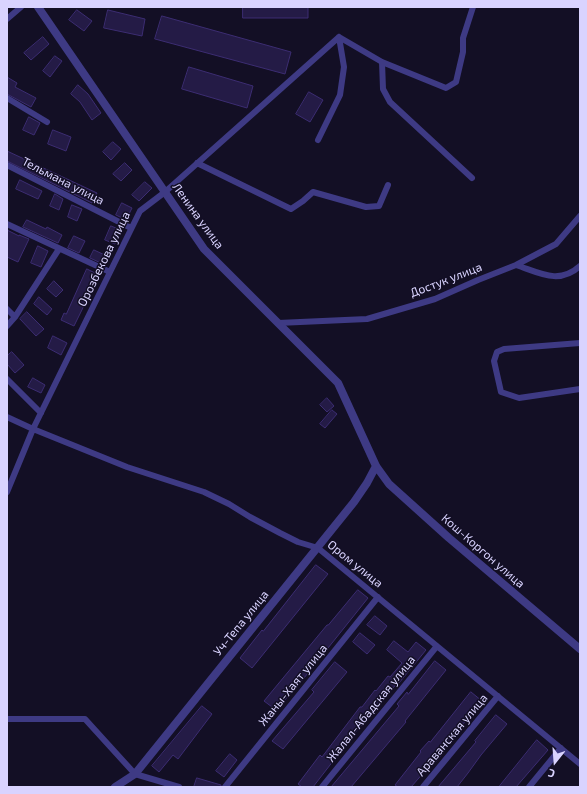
<!DOCTYPE html>
<html>
<head>
<meta charset="utf-8">
<style>
	body { margin:0 }
	#map { position:relative; width:587px; height:794px; overflow:hidden; background:#130f25; font-family:"Exo 2",sans-serif }
	canvas { display:block }
	.frame { position:absolute; inset:0; border:8px solid #d9d3ff; pointer-events:none }
	.north { position:absolute; left:535px; top:742px; width:40px; height:40px; -webkit-text-stroke:3px #130f25; paint-order:stroke; rotate:197deg; font-size:11px; font-weight:700; line-height:16px; text-align:center; color:#d9d3ff }
	.north::after { content:''; display:block; margin:auto; width:14px; height:18px; background:#d9d3ff; clip-path:polygon(50% 0,100% 100%,50% 72%,0 100%) }
</style>
</head>
<body>
<div id="map">
<canvas width="587" height="794"></canvas>
<div class="frame"></div>
<div class="north">С</div>
</div>
<script>
const c = document.querySelector('canvas').getContext('2d');
c.lineJoin = 'round';
function fill(path, color) { c.fillStyle = color; c.fill(path, 'evenodd'); }
function stroke(path, color, width, dash) { c.strokeStyle = color; c.lineWidth = width; c.lineCap = dash ? 'butt' : 'round'; c.setLineDash(dash || []); c.stroke(path); }
function write(font, color, halo, rows, align = 'center') {
  c.font = font + ' "Exo 2",sans-serif'; c.lineWidth = 3; c.setLineDash([]); c.textBaseline = 'middle'; c.strokeStyle = halo; c.fillStyle = color; for (const [text, x, y, turn = 0] of rows) {
    c.save(); c.translate(x, y); c.rotate((+turn || 0) * Math.PI / 180); c.textAlign = isNaN(turn) ? turn : align; if (halo) c.strokeText(text, 0, 0); c.fillText(text, 0, 0); c.restore();
  }
}
const building = new Path2D(`
	M 243,7 L 308,7 L 308,18 L 243,18 Z
	M 77,10 L 92,21 L 84,31 L 69,20 Z
	M 108,10 L 145,19 L 142,36 L 104,28 Z
	M 162,16 L 291,52 L 285,74 L 155,39 Z
	M 43,37 L 49,44 L 31,60 L 24,53 Z
	M 55,56 L 62,61 L 50,77 L 43,71 Z
	M 189,67 L 253,86 L 247,108 L 182,89 Z
	M 7,77 L 17,83 L 15,87 L 36,98 L 31,107 L 7,94 Z
	M 78,85 L 88,94 L 101,113 L 92,120 L 80,102 L 71,94 Z
	M 309,92 L 323,100 L 310,122 L 296,114 Z
	M 29,117 L 40,123 L 34,135 L 23,130 Z
	M 53,130 L 71,137 L 66,151 L 48,144 Z
	M 113,142 L 121,149 L 111,160 L 103,152 Z
	M 7,151 L 97,193 L 92,203 L 7,161 Z
	M 125,163 L 132,170 L 121,181 L 113,174 Z
	M 20,180 L 42,191 L 38,199 L 16,189 Z
	M 145,182 L 152,188 L 139,201 L 132,195 Z
	M 55,194 L 63,199 L 59,210 L 50,206 Z
	M 122,203 L 132,208 L 126,220 L 116,215 Z
	M 72,205 L 82,209 L 77,221 L 68,217 Z
	M 27,220 L 46,229 L 47,227 L 62,235 L 58,243 L 23,227 Z
	M 111,226 L 121,230 L 115,244 L 105,240 Z
	M 7,230 L 19,236 L 19,235 L 29,239 L 18,262 L 7,257 Z
	M 74,236 L 85,241 L 79,253 L 68,248 Z
	M 38,246 L 48,251 L 41,267 L 31,263 Z
	M 94,250 L 107,256 L 103,264 L 90,258 Z
	M 87,269 L 99,275 L 74,326 L 61,320 L 64,313 L 66,314 Z
	M 54,281 L 63,290 L 56,297 L 47,289 Z
	M 39,297 L 52,309 L 47,315 L 34,304 Z
	M 27,312 L 44,329 L 36,336 L 20,319 Z
	M 53,336 L 67,343 L 61,355 L 48,348 Z
	M 12,352 L 24,365 L 15,373 L 7,364 L 7,356 Z
	M 33,378 L 45,385 L 41,393 L 28,387 Z
	M 327,398 L 334,406 L 327,412 L 320,405 Z
	M 332,410 L 337,414 L 325,428 L 320,424 Z
	M 316,565 L 328,574 L 252,668 L 240,658 L 262,630 L 263,631 Z
	M 358,590 L 368,598 L 304,678 L 276,710 L 264,701 L 327,625 L 328,625 Z
	M 375,616 L 387,626 L 380,635 L 367,625 Z
	M 360,633 L 375,645 L 367,654 L 353,642 Z
	M 394,641 L 408,652 L 416,642 L 426,650 L 399,683 L 398,682 L 375,710 L 374,709 L 362,726 L 361,725 L 313,787 L 302,787 L 298,784 L 320,755 L 322,757 L 360,707 L 362,707 L 375,690 L 376,691 L 388,676 L 390,677 L 402,663 L 387,650 Z
	M 435,661 L 446,670 L 405,721 L 406,722 L 351,787 L 331,787 L 399,706 L 397,704 L 407,692 L 408,694 Z
	M 335,662 L 347,672 L 283,749 L 272,741 L 314,692 L 312,690 Z
	M 471,692 L 482,701 L 455,734 L 456,735 L 441,752 L 443,753 L 435,763 L 433,762 L 411,787 L 398,787 L 395,785 L 421,752 L 420,751 L 429,741 L 430,742 Z
	M 202,706 L 212,714 L 178,759 L 173,755 L 159,772 L 152,766 Z
	M 496,715 L 507,724 L 481,755 L 468,773 L 457,787 L 438,787 L 476,742 L 475,741 Z
	M 537,740 L 548,750 L 516,787 L 499,787 Z
	M 230,754 L 237,760 L 224,777 L 216,771 Z
	M 197,778 L 221,785 L 221,787 L 194,787 Z`);
const minor = new Path2D(`
	M 7,19 L 21,7
	M 339,37 L 382,62 L 446,88 L 456,82 L 463,52 L 463,38 L 473,7
	M 382,62 L 383,89 L 390,102 L 472,178
	M 7,98 L 47,122
	M 318,140 L 340,95 L 344,67 L 339,37
	M 197,163 L 291,209 L 303,201 L 313,192 L 366,207 L 379,206 L 388,185
	M 7,165 L 131,228
	M 7,224 L 110,272
	M 516,265 C 540,273 559,285 580,266
	M 7,309 L 15,317
	M 278,323 L 367,319 L 435,299 L 478,280 L 516,265 L 556,244 L 580,216
	M 7,326 L 15,317 L 59,249
	M 580,343 L 504,349 L 497,352 L 494,361 L 501,392 L 519,398 L 580,389
	M 7,379 L 41,413
	M 7,417 L 33,429 L 127,467 L 204,492 L 229,504 L 250,517 L 280,533 L 298,542 L 318,548 L 580,764
	M 7,492 L 33,429 L 140,211 L 165,192 L 339,37
	M 7,719 L 85,719 L 135,774 L 179,787
	M 225,787 L 378,597
	M 322,787 L 437,646
	M 423,787 L 498,696
	M 529,787 L 561,748`);
const tertiary = new Path2D(`
	M 38,7 L 204,249 L 338,383 L 376,466 L 389,484 L 449,538 L 580,649
	M 115,787 L 135,774 L 354,502 L 367,483 L 376,466`);
const streetNames = [
	["Тельмана улица",63,181,27],
	["Ленина улица",198,216,54],
	["Орозбекова улица",104,259,-64],
	["Достук улица",446,280,-21],
	["Кош-Коргон улица",483,551,41],
	["Ором улица",355,564,39],
	["Уч-Тепа улица",241,623,-51],
	["Жаны-Хаят улица",293,685,-51],
	["Жалал-Абадская улица",371,709,-51],
	["Араванская улица",452,735,-50]
];
fill(building, '#241b46');
stroke(building, '#3c2d72', 1);
stroke(minor, '#3e3a84', 6);
stroke(tertiary, '#3e3a84', 8);
write('12px', '#d9d3ff', '#130f25', streetNames);
</script>
</body>
</html>
